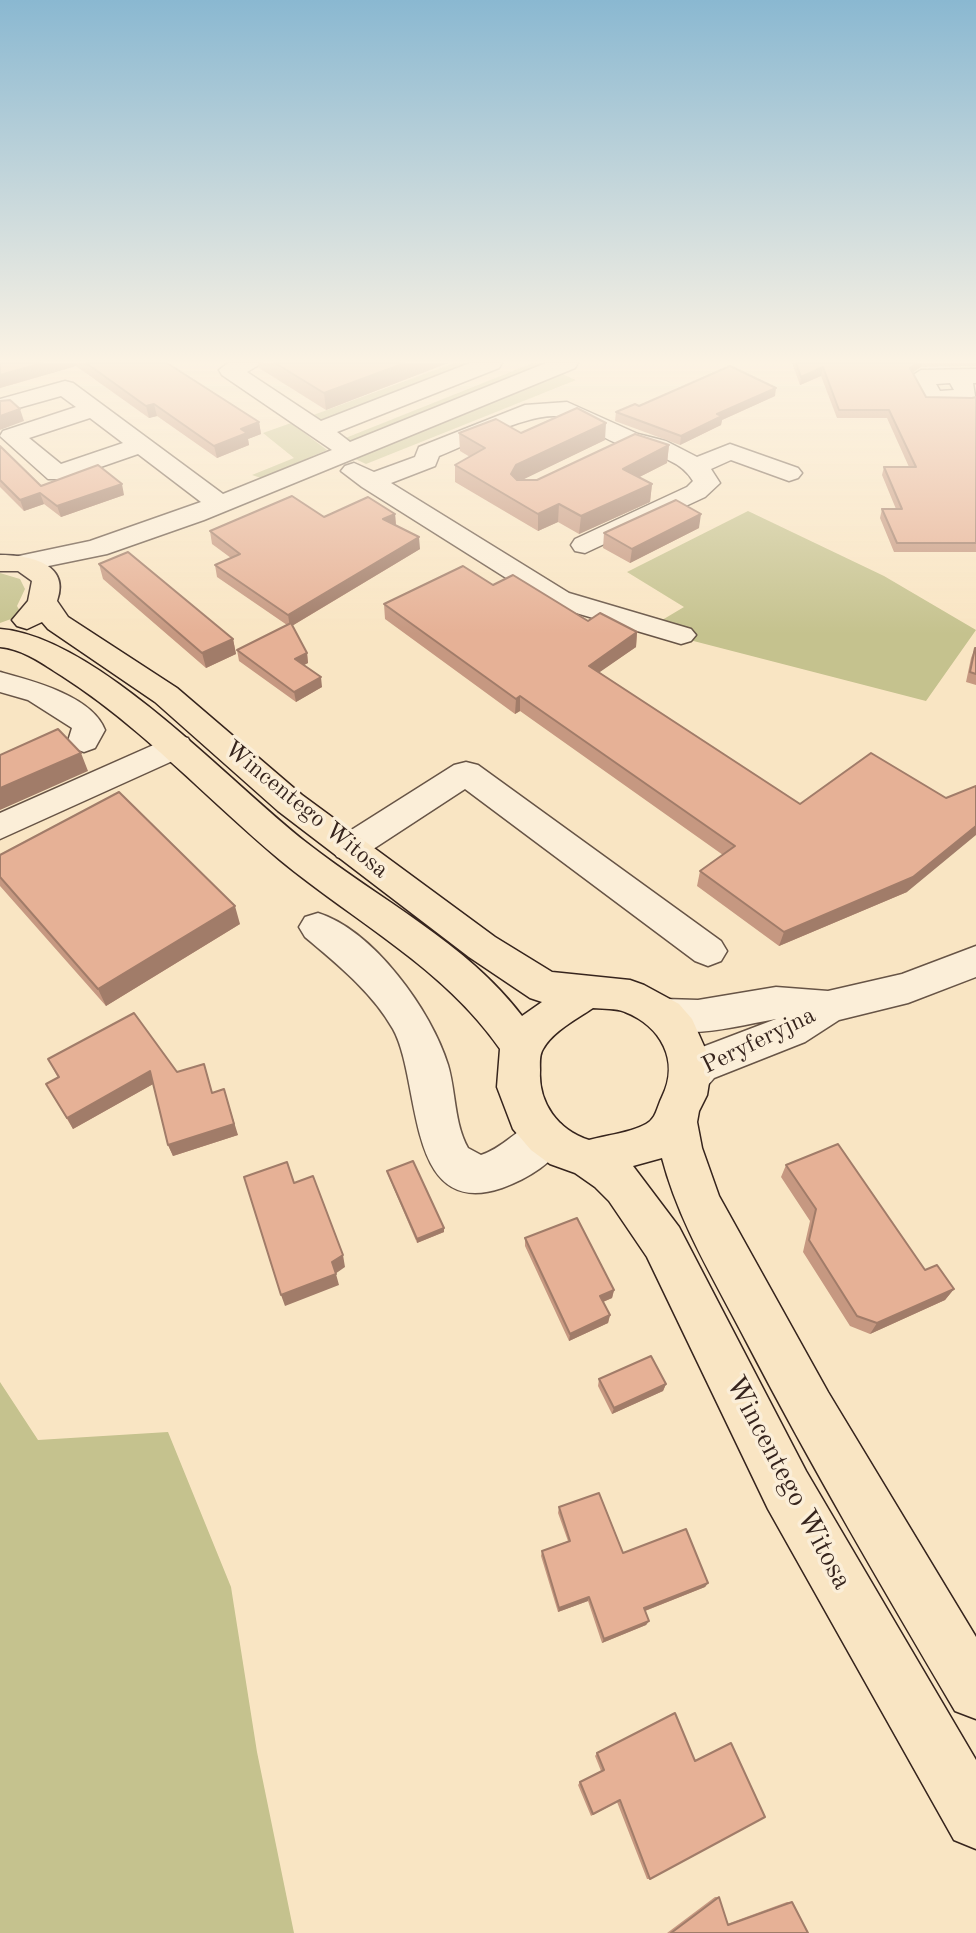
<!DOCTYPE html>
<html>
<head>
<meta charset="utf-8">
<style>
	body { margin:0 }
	canvas { display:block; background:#f9e5c3 }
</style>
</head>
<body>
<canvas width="976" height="1933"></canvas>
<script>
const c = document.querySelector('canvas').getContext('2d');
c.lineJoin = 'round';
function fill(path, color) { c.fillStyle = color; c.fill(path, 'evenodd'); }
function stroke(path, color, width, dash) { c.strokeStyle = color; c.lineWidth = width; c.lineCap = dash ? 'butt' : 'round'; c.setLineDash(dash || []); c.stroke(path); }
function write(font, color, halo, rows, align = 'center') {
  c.font = font + ' "Old Standard TT",serif'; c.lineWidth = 7; c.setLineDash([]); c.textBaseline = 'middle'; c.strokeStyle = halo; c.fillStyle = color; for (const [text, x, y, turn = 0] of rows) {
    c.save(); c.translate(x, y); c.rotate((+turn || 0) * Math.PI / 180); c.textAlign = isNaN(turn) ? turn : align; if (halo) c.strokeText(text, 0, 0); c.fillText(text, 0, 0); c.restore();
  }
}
const green = new Path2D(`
	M 454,363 L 480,363 L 326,420 L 315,421 L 308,417 Z
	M 533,363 L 551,363 L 349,443 L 343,439 Z
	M 562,374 L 576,380 L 366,464 L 351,457 Z
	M 291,423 L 327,450 L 261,478 L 252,475 L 294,458 L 263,433 Z
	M 748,511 L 884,576 L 976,630 L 926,701 L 647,629 L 684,607 L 627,572 Z
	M 0,573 L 20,579 L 25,589 L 17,606 L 22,615 L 0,623 Z
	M 0,1382 L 38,1440 L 168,1432 L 231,1587 L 257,1752 L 294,1933 L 0,1933 Z`);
const minor = new Path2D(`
	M 228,363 L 262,363 L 247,372 L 321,421 L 470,363 L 502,363 L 499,368 L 337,432 L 350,442 L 546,363 L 578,363 L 575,368 L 204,520 L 107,554 L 24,571 L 14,569 L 10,563 L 14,557 L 90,541 L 201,502 L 138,454 L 66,479 L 48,479 L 0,436 L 3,431 L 76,407 L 61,396 L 4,412 L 0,411 L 0,399 L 65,381 L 73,383 L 223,494 L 332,450 L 222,375 L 219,370 ZM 90,418 L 123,443 L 61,464 L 29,438 Z
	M 976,369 L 976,383 L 973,383 L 976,402 L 969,404 L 924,403 L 910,377 L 921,370 ZM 950,383 L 954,390 L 940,391 L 936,384 Z
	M 567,402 L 638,434 L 666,441 L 697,457 L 730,444 L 798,468 L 802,473 L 798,478 L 789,481 L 731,460 L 711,469 L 720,483 L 705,497 L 585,553 L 575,551 L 571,545 L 575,539 L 687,487 L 693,481 C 680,458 648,453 624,446 C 604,440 586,425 566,418 C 538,407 468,445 439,456 L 435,466 L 391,483 L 569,593 L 691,629 L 696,635 L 691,641 L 681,644 L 671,641 L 549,605 L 362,487 L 341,471 L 345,466 L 354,463 L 374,472 L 415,457 L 419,447 L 525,405 Z
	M 0,672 C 33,681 92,696 105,730 L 95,748 L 84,752 L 73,748 L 68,741 L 72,728 L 28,700 L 0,692 Z
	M 176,735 L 188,738 L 192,746 L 188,754 L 0,839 L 0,813 Z
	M 466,762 L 478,765 L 721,941 L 727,951 L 721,961 L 708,966 L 695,961 L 465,789 L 361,857 L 349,861 L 337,857 L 331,848 L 337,839 L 454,765 Z
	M 318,913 C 373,930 432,1011 448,1065 C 456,1092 454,1123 468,1148 L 481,1155 C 513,1145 526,1111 561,1124 L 568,1137 C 556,1162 527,1179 502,1188 C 404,1221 422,1081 393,1029 C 372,992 337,964 305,937 L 299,927 L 305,917 Z
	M 976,946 L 976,977 L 908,1003 L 839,1020 L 805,1042 L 714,1078 C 702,1093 693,1095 675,1089 L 669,1077 L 684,1054 L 776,1019 C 736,1026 691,1040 651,1026 L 645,1015 L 651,1004 L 665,999 L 698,1000 L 776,987 L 828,991 L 902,974 Z`);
const major = new Path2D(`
	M 0,555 C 28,555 71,563 57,601 L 68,617 L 177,688 L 302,795 L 495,937 L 552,972 L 630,980 L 644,985 L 679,1004 L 692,1019 L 712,1064 L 707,1095 L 699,1111 L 697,1122 L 702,1148 L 719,1196 L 828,1392 L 976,1637 L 976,1719 L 955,1711 C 883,1589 811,1466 746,1341 C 715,1281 679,1223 662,1158 L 633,1166 L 679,1227 L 806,1471 L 976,1760 L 976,1849 L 954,1840 L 768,1509 L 647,1257 L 609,1201 L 595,1187 L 575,1173 L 550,1164 L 531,1150 L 513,1129 L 497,1087 L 500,1049 C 444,968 355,922 280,860 C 207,799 143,728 62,676 C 43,664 23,649 0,647 L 0,629 C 96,636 231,784 307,843 C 378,899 467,943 522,1016 L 542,1002 L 530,998 L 469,957 L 278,811 L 155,702 L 48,629 L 42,622 L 27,629 L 17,626 L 12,620 L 28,601 L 32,581 L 18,571 L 0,571 ZM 593,1008 C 603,1009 616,1008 625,1012 C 661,1026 680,1061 662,1097 C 657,1107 656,1119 646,1124 C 630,1133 607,1135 589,1140 C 558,1130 538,1103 540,1070 C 540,1064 539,1055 543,1049 C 553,1031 577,1019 593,1008 Z`);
const wall = new Path2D(`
	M 0,363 L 167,363 L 259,422 L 261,434 L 248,439 L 249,445 L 217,458 L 157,416 L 149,418 L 76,366 L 0,388 Z
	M 258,363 L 448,363 L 326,410 L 259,368 Z
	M 792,363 L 976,363 L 976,366 L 921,367 L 912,373 L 926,397 L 972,398 L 976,397 L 976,552 L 894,552 L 880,518 L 882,509 L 896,509 L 882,475 L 884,467 L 909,467 L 887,418 L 837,418 L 821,376 L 800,385 Z
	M 775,396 L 722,420 L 721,425 L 680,445 L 615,421 L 616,412 L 639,406 Z
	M 459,433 L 521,433 L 605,440 L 521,480 L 537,480 L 669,445 L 667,463 L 639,477 L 652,484 L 650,502 L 579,534 L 558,522 L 538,531 L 455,482 L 455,465 L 470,457 L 460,451 Z
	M 0,446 L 41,486 L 124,495 L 61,517 L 44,504 L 24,511 L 0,487 Z
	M 395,514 L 396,526 L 420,549 L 292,626 L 307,653 L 308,663 L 304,665 L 322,687 L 296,702 L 239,661 L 237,650 L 287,625 L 217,577 L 215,565 L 231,558 L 212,544 L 210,531 L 324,517 Z
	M 699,528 L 630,563 L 603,548 L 604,533 Z
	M 99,564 L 233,639 L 236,654 L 206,668 L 103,579 Z
	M 493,585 L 588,621 L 637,632 L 636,647 L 599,672 L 907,892 L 779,946 L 697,886 L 700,871 L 723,855 L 520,711 L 515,714 L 385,619 L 384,604 Z
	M 975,648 L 976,648 L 976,685 L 966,682 L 971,658 Z
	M 0,855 L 240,924 L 106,1006 L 0,886 Z
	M 48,1059 L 177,1072 L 213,1092 L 238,1135 L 173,1156 L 168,1145 L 153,1084 L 73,1129 L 46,1084 L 58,1078 Z
	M 786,1165 L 925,1270 L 954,1289 L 945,1300 L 870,1334 L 850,1326 L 803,1252 L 810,1221 L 781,1177 Z
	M 387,1171 L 444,1232 L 417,1243 L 388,1175 Z
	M 525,1238 L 614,1290 L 612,1298 L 603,1302 L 610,1315 L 608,1323 L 569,1341 L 525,1246 Z
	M 599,1379 L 666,1384 L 663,1391 L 612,1414 L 598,1386 Z
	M 559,1507 L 623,1553 L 708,1583 L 705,1587 L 645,1611 L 649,1621 L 646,1625 L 602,1643 L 588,1601 L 558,1612 L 541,1556 L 542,1551 L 568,1541 L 558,1513 Z
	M 675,1713 L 650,1879 L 647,1879 L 617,1802 L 591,1816 L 578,1785 L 580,1782 L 601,1771 L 595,1756 L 597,1753 Z
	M 715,1897 L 719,1897 L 727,1924 L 787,1902 L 792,1902 L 808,1933 L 667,1933 Z`);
const shadedWall = new Path2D(`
	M 42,363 L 76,363 L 76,366 L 0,388 L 0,375 Z
	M 405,363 L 448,363 L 326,410 L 324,393 Z
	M 917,363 L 922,363 L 921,367 L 907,376 L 910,368 Z
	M 823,367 L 821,376 L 800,385 L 801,377 Z
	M 776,388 L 775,396 L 722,420 L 721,425 L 680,445 L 681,436 L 717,414 Z
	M 154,404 L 157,416 L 149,418 L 146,406 Z
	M 20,409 L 24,421 L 0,430 L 0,416 Z
	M 259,422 L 261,434 L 248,439 L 249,445 L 217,458 L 214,446 L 241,429 Z
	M 606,423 L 605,440 L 516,483 L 511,474 L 516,465 Z
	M 669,445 L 667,463 L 622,486 L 623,469 Z
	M 122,484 L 124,495 L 61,517 L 57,506 Z
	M 652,484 L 650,502 L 579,534 L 581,516 Z
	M 40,493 L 44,504 L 24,511 L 20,500 Z
	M 559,504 L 558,522 L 538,531 L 538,514 Z
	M 395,514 L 396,526 L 383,519 Z
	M 701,514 L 699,528 L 630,563 L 632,549 Z
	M 419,537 L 420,549 L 290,627 L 288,615 Z
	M 637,632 L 636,647 L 587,681 L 589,666 Z
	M 233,639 L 236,654 L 206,668 L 202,653 Z
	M 307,653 L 308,663 L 296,669 L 295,659 Z
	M 321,677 L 322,687 L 296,702 L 294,692 Z
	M 520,696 L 520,711 L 515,714 L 516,699 Z
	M 81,753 L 88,771 L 0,810 L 0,788 Z
	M 976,826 L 976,835 L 907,892 L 779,946 L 784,932 Z
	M 235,906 L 240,924 L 106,1006 L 98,989 Z
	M 150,1071 L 155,1083 L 73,1129 L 67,1118 Z
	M 224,1089 L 238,1135 L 173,1156 L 168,1145 Z
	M 444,1228 L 444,1232 L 417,1243 L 417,1239 Z
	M 343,1255 L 345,1267 L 335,1274 L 332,1262 Z
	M 336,1274 L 339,1285 L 285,1306 L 281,1295 Z
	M 954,1289 L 945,1300 L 870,1334 L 877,1323 Z
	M 614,1290 L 612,1298 L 598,1304 L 600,1296 Z
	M 610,1315 L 608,1323 L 569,1341 L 570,1334 Z
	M 666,1384 L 663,1391 L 612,1414 L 614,1408 Z
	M 708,1583 L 705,1587 L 642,1612 L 644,1608 Z
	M 589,1597 L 588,1601 L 558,1612 L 559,1608 Z
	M 649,1621 L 646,1625 L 602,1643 L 604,1639 Z`);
const building = new Path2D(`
	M 0,363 L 42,363 L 0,375 Z
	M 86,363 L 167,363 L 259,422 L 241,429 L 247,433 L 214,446 L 154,404 L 146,406 Z
	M 275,363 L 405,363 L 324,393 Z
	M 796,363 L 917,363 L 910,368 L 926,397 L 972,398 L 976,397 L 976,543 L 897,543 L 882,509 L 902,509 L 884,467 L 916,467 L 889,410 L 839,410 L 823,367 L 801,377 Z
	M 730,366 L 776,388 L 717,414 L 722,416 L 681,436 L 616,412 L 635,404 L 639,406 Z
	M 10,400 L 20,409 L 0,416 L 0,401 Z
	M 577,408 L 606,423 L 516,465 L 511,474 L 517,480 L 537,480 L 635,434 L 669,445 L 623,469 L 652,484 L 581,516 L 559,504 L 538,514 L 455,465 L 485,448 L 459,433 L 496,419 L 521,433 Z
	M 0,446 L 41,486 L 98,465 L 122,484 L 57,506 L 40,493 L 20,500 L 0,480 Z
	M 292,496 L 324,517 L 368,497 L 395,514 L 383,519 L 419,537 L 288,615 L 215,565 L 240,554 L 210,531 Z
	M 676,500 L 701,514 L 632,549 L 604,533 Z
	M 128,552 L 233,639 L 202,653 L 99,564 Z
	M 463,566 L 493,585 L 513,575 L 588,621 L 600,613 L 637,632 L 589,666 L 800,804 L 871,753 L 946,798 L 976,786 L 976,826 L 913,877 L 784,932 L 700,871 L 735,846 L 520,696 L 516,699 L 384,604 Z
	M 291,623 L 307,653 L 295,659 L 321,677 L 294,692 L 237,650 Z
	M 975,648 L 976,648 L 976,674 L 970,672 Z
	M 58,729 L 81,753 L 0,788 L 0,755 Z
	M 119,792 L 235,906 L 98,989 L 0,877 L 0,855 Z
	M 134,1013 L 177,1072 L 204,1064 L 212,1093 L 224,1089 L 234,1124 L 168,1145 L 150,1071 L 67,1118 L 46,1084 L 59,1077 L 48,1059 Z
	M 838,1144 L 925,1270 L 937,1265 L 954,1289 L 877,1323 L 857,1316 L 809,1240 L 816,1209 L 786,1165 Z
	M 413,1161 L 444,1228 L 417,1239 L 387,1171 Z
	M 287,1162 L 294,1183 L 313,1176 L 343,1255 L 332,1262 L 336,1274 L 281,1295 L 244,1177 Z
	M 577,1218 L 614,1290 L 600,1296 L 610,1315 L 570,1334 L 525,1238 Z
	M 651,1356 L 666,1384 L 614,1408 L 599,1379 Z
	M 599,1493 L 623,1553 L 686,1529 L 708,1583 L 644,1608 L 649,1621 L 604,1639 L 589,1597 L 559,1608 L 542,1551 L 570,1541 L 559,1507 Z
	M 675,1713 L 695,1761 L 731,1743 L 765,1817 L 650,1879 L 620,1800 L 593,1814 L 580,1782 L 604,1770 L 597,1753 Z
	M 719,1897 L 728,1925 L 792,1902 L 808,1933 L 671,1933 Z`);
const streetNames = [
	["Wincentego Witosa",306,810,39],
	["Peryferyjna",759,1041,-26]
];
const nearStreetnames = [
	["Wincentego Witosa",788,1483,62]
];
fill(green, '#c5c28e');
stroke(minor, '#675446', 3);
stroke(major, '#36241d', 3);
fill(minor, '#fbeed8');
fill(major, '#f9e5c3');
fill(wall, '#c69881');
fill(shadedWall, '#a17c69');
fill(building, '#e6b196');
stroke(building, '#a17c69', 2);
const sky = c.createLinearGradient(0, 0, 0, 634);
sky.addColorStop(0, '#8ab8d1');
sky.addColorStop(0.57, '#fcf3e4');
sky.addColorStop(1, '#fcf3e400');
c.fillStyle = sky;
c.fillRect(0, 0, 976, 634);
write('24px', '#36241d', '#fbeed8', streetNames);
write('28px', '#36241d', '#fbeed8', nearStreetnames);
</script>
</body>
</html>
